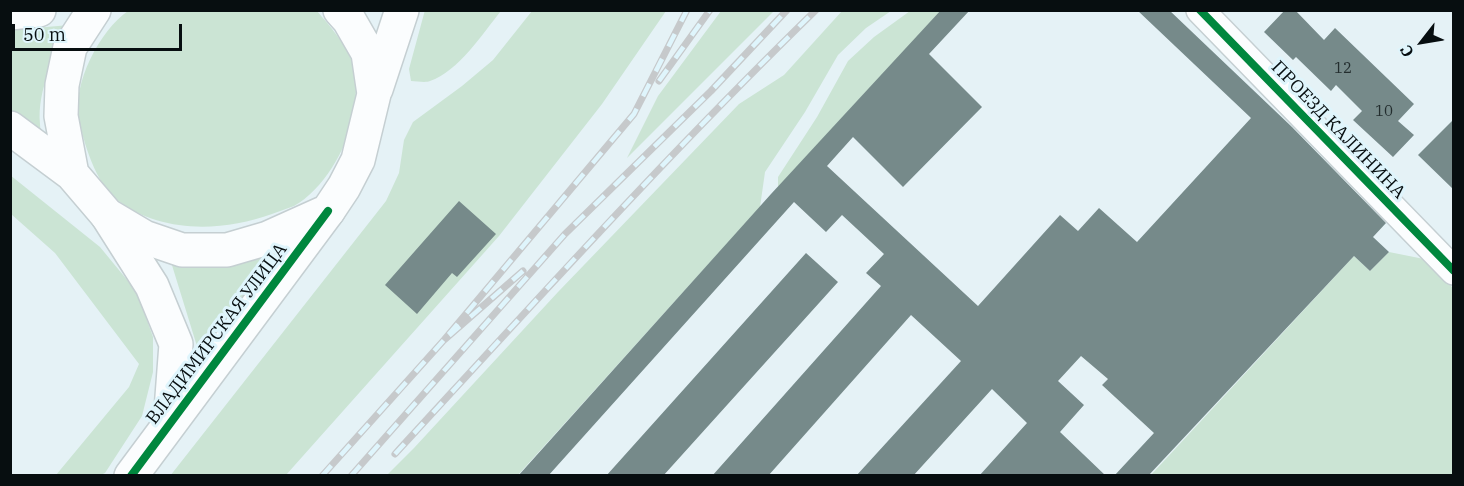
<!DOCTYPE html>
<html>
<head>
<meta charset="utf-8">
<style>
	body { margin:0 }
	#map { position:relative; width:1464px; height:486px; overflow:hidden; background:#e5f2f6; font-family:"IBM Plex Serif",serif }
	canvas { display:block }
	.frame { position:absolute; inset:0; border:12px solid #070e10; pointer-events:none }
	.north { position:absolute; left:1392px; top:12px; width:60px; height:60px; -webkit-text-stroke:4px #dff5fc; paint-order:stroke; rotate:239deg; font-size:16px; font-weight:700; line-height:24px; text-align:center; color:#070e10 }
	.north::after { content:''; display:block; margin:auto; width:21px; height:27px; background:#070e10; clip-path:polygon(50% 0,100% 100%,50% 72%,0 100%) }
	.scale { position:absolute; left:12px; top:24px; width:170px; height:27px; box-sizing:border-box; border:3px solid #070e10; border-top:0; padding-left:8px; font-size:18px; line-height:21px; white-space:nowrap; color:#070e10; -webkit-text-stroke:4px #dff5fc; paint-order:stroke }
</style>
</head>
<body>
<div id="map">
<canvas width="1464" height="486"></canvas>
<div class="frame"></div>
<div class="north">С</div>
<div class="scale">50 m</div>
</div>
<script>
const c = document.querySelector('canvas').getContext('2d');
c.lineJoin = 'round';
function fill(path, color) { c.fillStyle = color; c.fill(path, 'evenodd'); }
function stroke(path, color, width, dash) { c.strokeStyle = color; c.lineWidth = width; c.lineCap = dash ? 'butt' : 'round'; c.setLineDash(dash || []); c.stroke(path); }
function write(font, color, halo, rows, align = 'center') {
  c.font = font + ' "IBM Plex Serif",serif'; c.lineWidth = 6; c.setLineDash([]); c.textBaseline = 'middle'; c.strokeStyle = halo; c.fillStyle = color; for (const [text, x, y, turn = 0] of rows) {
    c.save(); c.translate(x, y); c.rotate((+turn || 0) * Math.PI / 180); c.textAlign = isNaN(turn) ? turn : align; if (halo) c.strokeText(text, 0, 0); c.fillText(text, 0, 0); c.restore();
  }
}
const green = new Path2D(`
	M 425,10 L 501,10 L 501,11 C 483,33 458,72 430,81 C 425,83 417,81 411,81 L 409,69 Z
	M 128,11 L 317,11 C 330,26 343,41 351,59 C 359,79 356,97 353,117 C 347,149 323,190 294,206 C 287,209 279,211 272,214 C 222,232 160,234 116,199 C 96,183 83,142 79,118 C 72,84 100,30 128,11 Z
	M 532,11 L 666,11 L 602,104 L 499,236 L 286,475 L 170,476 L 386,201 L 399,173 L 404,140 L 413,122 L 462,86 L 493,60 Z
	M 721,11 L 774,11 L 627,158 L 658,96 Z
	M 842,11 L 891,11 L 866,28 L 838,55 L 805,112 L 765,172 L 760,207 L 518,475 L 386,476 L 414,448 L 558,292 L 739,104 L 784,75 Z
	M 910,11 L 941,11 L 778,187 L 778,177 L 817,117 L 848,61 L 874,37 Z
	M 70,25 C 55,56 37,89 40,124 C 40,132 44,140 45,148 L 11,121 L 10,30 Z
	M 10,175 L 100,247 L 137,292 L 153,337 L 153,372 L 142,416 L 105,473 L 101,475 L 56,475 L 129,387 L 139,364 L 55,253 L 11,214 Z
	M 301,242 L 204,369 L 171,262 Z
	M 1389,252 L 1424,259 L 1453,288 L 1453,475 L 1150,476 L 1354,256 L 1370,271 Z`);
const building = new Path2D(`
	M 941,10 L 970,10 L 929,54 L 982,107 L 903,187 L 853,137 L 827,166 L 978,306 L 1060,215 L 1078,231 L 1099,208 L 1137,242 L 1251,118 L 1137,10 L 1169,10 L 1292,127 L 1386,223 L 1373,237 L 1389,252 L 1370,271 L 1354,256 L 1148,476 L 1114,476 L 1154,433 L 1102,385 L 1108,379 L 1081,356 L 1058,381 L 1084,405 L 1060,432 L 1106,476 L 979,476 L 1027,423 L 992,389 L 913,476 L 856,476 L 961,361 L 911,315 L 768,476 L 712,476 L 881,286 L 866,273 L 884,254 L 842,215 L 826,232 L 794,202 L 548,476 L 518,476 L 771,194 Z
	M 1285,10 L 1295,10 L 1324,40 L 1335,28 L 1414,104 L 1398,121 L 1414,135 L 1393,157 L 1353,120 L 1362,111 L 1336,85 L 1331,91 L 1296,57 L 1293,60 L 1264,32 Z
	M 1454,119 L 1454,190 L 1418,155 Z
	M 459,201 L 496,234 L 457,277 L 452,273 L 417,314 L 385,285 Z
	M 806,253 L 838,282 L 663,476 L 606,476 Z`);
const minor = new Path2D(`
	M 1200,10 L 1454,271`);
const tertiary = new Path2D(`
	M 107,215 L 152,286 L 176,344 L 170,423
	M 131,476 L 328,211`);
const secondary = new Path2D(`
	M 94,10 L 70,47 L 62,85 L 61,116 L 72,174 L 107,215 L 144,237 L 182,250 L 227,250 L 268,238 L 328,211 L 344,187 L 358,160 L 374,94 L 368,53 L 349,20 L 340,10
	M 10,13 L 39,10
	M 376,89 L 402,10
	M 10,128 L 72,174`);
const rail = new Path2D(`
	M 659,81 L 710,10
	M 523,271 L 444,340 L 634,114 L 687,10
	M 395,454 C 533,304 669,153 816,10
	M 322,476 L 444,340
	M 351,476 L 565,234 L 711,91 L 787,10`);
const cycleway = new Path2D(`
	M 1200,10 L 1454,271
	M 131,476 L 328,211`);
const numberNames = [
	["12",1343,69],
	["10",1384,112]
];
const streetNames = [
	["ПРОЕЗД КАЛИНИНА",1338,130,46],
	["ВЛАДИМИРСКАЯ УЛИЦА",217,334,-53]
];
fill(green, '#cbe4d4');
fill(building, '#768a8a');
stroke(minor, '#c5cfd2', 30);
stroke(tertiary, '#c5cfd2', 36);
stroke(secondary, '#c5cfd2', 36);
stroke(minor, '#fbfdfe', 27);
stroke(tertiary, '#fbfdfe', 33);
stroke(secondary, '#fbfdfe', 33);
stroke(rail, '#c6c9cb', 7);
stroke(rail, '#dff5fc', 4.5, [14]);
stroke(cycleway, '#00873e', 8);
write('15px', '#232d2e', null, numberNames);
write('18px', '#070e10', '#dff5fc', streetNames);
</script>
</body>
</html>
